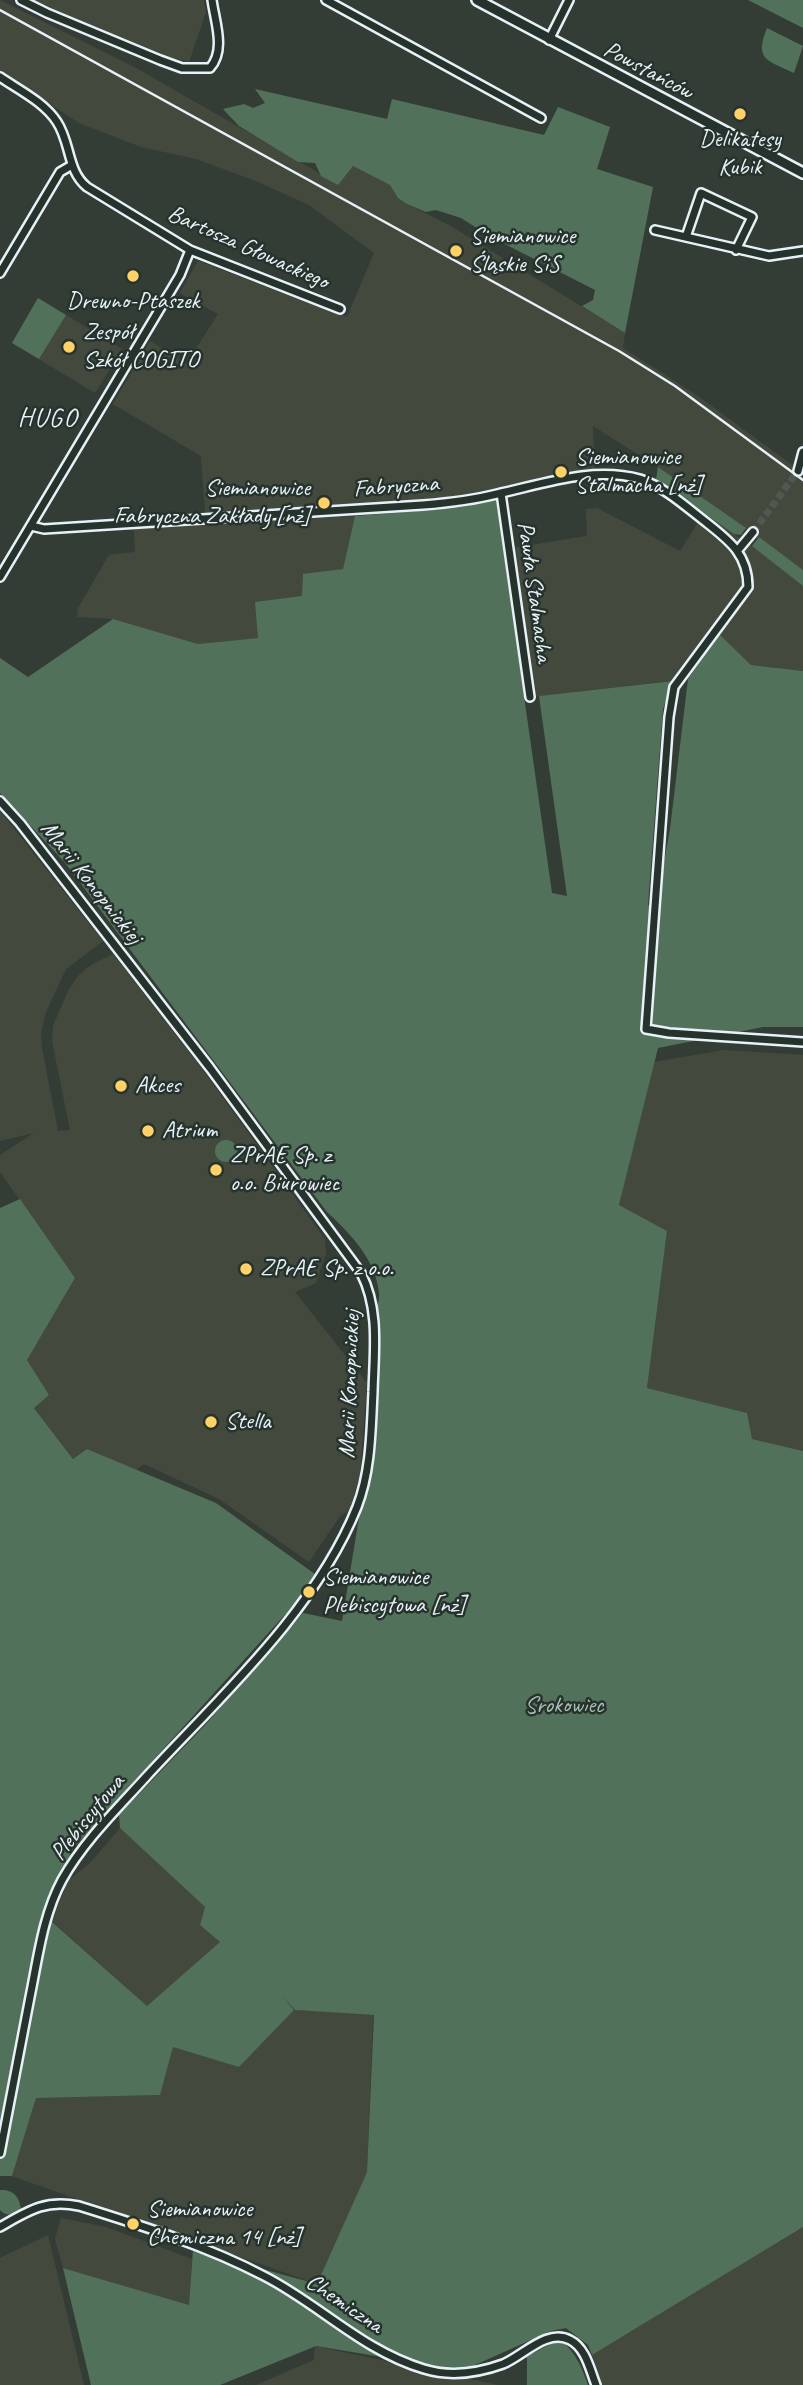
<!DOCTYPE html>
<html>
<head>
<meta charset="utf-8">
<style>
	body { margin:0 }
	canvas { display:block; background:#343d35 }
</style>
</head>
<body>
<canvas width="803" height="2385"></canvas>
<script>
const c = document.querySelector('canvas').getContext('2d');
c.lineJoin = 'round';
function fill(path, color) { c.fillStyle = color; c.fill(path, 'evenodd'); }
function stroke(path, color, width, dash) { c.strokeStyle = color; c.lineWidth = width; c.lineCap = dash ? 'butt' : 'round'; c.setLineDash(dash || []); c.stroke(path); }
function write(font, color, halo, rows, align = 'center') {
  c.font = font + ' Caveat,sans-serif'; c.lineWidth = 5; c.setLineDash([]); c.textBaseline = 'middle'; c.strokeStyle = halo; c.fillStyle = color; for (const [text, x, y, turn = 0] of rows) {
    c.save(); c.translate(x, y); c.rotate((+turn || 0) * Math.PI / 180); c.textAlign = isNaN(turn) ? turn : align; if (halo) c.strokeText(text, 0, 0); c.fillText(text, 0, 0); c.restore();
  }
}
const built = new Path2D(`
	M 0,0 L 136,68 L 338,184 L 353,166 L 390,185 L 398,198 L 407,204 L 449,225 L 625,333 L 623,348 L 698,396 L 803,473 L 803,570 L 658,467 L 593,426 L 595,480 L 549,485 L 502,495 L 496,488 L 435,500 L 205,512 L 201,456 L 113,404 L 150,341 L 187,363 L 218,314 L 180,293 L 198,261 L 347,317 L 374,253 L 309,205 L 256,181 L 196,159 L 141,147 L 79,123 L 0,71 Z
	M 29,0 L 204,0 L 206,12 L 189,62 L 166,56 L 50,11 Z
	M 38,298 L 122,349 L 95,393 L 12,343 Z
	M 597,508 L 680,551 L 704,513 L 763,554 L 803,586 L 803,671 L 751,665 L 719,635 L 688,679 L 530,697 L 512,548 L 587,536 L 586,509 Z
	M 355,516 L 343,569 L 302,596 L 258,638 L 198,644 L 113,619 L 77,617 L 78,608 L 109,555 L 135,552 L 134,528 Z
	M 0,811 L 103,941 L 66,969 L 46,1012 L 41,1032 L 42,1048 L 58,1131 L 70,1130 L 52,1041 L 53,1026 L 68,991 L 78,976 L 91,965 L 113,954 L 202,1069 L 325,1239 L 326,1253 L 316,1283 L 295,1292 L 367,1383 L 360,1474 L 350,1510 L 340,1516 L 309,1562 L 219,1499 L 144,1464 L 136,1470 L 87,1449 L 73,1459 L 34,1407 L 49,1395 L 27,1360 L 75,1278 L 0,1172 L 0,1155 L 34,1133 L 0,1141 Z
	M 724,1050 L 803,1055 L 803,1451 L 752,1439 L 746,1413 L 647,1388 L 667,1231 L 619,1205 L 654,1062 Z
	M 120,1828 L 205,1907 L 200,1925 L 220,1942 L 147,2006 L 51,1920 L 68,1881 L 91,1862 Z
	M 294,2010 L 373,2015 L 367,2172 L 317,2284 L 12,2176 L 36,2098 L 160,2095 L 173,2046 L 239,2067 Z
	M 61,2218 L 106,2227 L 192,2259 L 189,2305 L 63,2268 L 55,2239 Z
	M 803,2227 L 803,2385 L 602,2385 L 592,2355 Z
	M 48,2235 L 84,2385 L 0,2385 L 0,2258 Z
	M 315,2346 L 498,2385 L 256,2385 L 314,2360 Z`);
const green = new Path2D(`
	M 748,0 L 803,0 L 803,28 Z
	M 767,28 L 803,46 L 794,73 C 767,60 754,60 767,28 Z
	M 255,89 L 387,119 L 392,99 L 544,135 L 558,107 L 610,127 L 597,169 L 653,187 L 625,333 L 582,306 L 593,300 L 595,290 L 491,237 L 461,218 L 436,210 L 426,212 L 407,204 L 398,198 L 390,185 L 353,166 L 338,185 L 321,176 L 315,163 L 298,162 L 239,126 L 223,109 L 244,104 L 253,108 L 265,103 Z
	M 38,298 L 66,315 L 39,359 L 12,343 Z
	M 658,467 L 746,528 L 741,535 L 734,534 L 656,480 Z
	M 496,499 L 552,893 L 567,896 L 539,696 L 673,681 L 663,709 L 648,905 L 656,907 L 670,829 L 688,679 L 719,634 L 751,665 L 803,671 L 803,1027 L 763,1027 L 658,1048 L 619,1205 L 667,1231 L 647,1388 L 747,1413 L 752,1439 L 803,1451 L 803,2227 L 592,2355 L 588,2345 L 566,2328 L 551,2331 L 466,2369 L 430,2365 L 316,2346 L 220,2385 L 91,2385 L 63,2268 L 189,2305 L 193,2250 L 317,2284 L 367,2172 L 374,2015 L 295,2010 L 282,1996 L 294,2010 L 239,2067 L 173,2047 L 160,2095 L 36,2098 L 12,2176 L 0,2176 L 0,1208 L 20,1199 L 75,1278 L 27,1360 L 49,1395 L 34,1408 L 73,1459 L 87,1449 L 216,1503 L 319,1577 L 71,1851 L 51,1921 L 147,2006 L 220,1942 L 200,1925 L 205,1907 L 120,1828 L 119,1815 L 205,1725 L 303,1613 L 342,1621 L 369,1457 L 375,1315 C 376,1308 380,1300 379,1293 C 376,1260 350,1233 327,1212 L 66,864 L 0,793 L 0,658 L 28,677 L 113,619 L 198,644 L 258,638 L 255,602 L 302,596 L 303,574 L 343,569 L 355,516 L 455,508 Z
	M 759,537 L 803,570 L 803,586 L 752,546 Z
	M215 1151a11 11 0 1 1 22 0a11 11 0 1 1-22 0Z
	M 0,2190 C 13,2189 20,2197 21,2210 C 15,2215 6,2217 0,2210 Z
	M 559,2340 C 574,2348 583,2370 588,2385 L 527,2385 L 527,2356 Z`);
const minorTunnel = new Path2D(`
	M 753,532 L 798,471`);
const minor = new Path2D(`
	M 21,0 L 47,13 L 160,60 L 182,68 L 210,68 C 226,50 215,22 212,0
	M 326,0 L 541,118
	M 549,40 L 569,0
	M 0,77 C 19,90 44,102 57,122 C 71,143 67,171 87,187 L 190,250 L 340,309
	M 655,230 L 769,256 L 803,251
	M 686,237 L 701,193 L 752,217 L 736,250
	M 0,273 L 60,172 L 72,165
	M 798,471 L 803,452
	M 501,493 L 530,697
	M 31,526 L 44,529 L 423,505 C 448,503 473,500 497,494 C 543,484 593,466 640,479 C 665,487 686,507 707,523 C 730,541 748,555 748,587 L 674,687 L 669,717 L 646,1029 L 669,1033 L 803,1042
	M 738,550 L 753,532
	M 0,577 L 180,275 L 190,250
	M 0,801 L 20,823 L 210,1068 L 361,1273 C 380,1310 374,1352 373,1392 C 371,1431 371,1471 357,1507 C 316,1610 220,1697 146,1777 C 117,1809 83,1842 62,1880 C 43,1915 38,1958 30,1997 C 20,2049 10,2101 0,2153
	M 0,2227 C 28,2211 45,2199 79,2206 C 140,2225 207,2246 264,2276 C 319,2304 363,2351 424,2369 C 450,2377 478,2373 503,2364 C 523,2356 547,2328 570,2340 C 586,2348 590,2370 596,2385`);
const tertiary = new Path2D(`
	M 477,0 L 803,173`);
const rail = new Path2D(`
	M 0,10 L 619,351 L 675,386 L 803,480`);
const markers = [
	[740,114,7,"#ffd166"],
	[456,251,7,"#ffd166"],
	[133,276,7,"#ffd166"],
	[69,347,7,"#ffd166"],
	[561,472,7,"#ffd166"],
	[324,503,7,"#ffd166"],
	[121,1086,7,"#ffd166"],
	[148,1131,7,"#ffd166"],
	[216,1170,7,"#ffd166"],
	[246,1269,7,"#ffd166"],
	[211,1422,7,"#ffd166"],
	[309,1592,7,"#ffd166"],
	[133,2224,7,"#ffd166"]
];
const streetNames = [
	["Powstańców",648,71,28],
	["Bartosza Głowackiego",248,248,24],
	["Fabryczna",396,487,-4],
	["Pawła Stalmacha",534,592,82],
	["Marii Konopnickiej",91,883,52],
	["Marii Konopnickiej",350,1384,-88],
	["Plebiscytowa",88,1818,-51],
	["Chemiczna",344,2304,34]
];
const poiNames = [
	["Delikatesy",740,140,"center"],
	["Kubik",740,168,"center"],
	["Siemianowice",470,237],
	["Śląskie SiS",470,265],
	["Drewno-Ptaszek",133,302,"center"],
	["Zespół",83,333],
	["Szkół COGITO",83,361],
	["Siemianowice",575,458],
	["Stalmacha [nż]",575,486],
	["Siemianowice",310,489,"right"],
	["Fabryczna Zakłady [nż]",310,517,"right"],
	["Akces",135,1086],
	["Atrium",162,1131],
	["ZPrAE Sp. z",230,1156],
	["o.o. Biurowiec",230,1184],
	["ZPrAE Sp. z o.o.",260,1269],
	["Stella",225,1422],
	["Siemianowice",323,1578],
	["Plebiscytowa [nż]",323,1606],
	["Siemianowice",147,2210],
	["Chemiczna 14 [nż]",147,2238]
];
const parkNames = [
	["Srokowiec",564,1706]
];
const neighbourhoodNames = [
	["HUGO",48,419]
];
fill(built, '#44493e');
fill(green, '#52715a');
stroke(minorTunnel, '#4f5852', 7, [7, 3.5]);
stroke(minor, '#e8f1f8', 12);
stroke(tertiary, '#e8f1f8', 14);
stroke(minor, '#26332d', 7);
stroke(tertiary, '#26332d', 9);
stroke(rail, '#e8f1f8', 2.5);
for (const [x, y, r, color] of markers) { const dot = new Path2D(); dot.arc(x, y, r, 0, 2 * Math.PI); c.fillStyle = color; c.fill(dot); stroke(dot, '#26332d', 2.5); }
write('24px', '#e8f1f8', '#26332d', streetNames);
write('24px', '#e8f1f8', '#26332d', poiNames, 'left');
write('24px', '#acbeb9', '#26332d', parkNames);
c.letterSpacing = '2px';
write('26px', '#e8f1f8', '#26332d', neighbourhoodNames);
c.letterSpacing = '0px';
</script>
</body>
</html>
